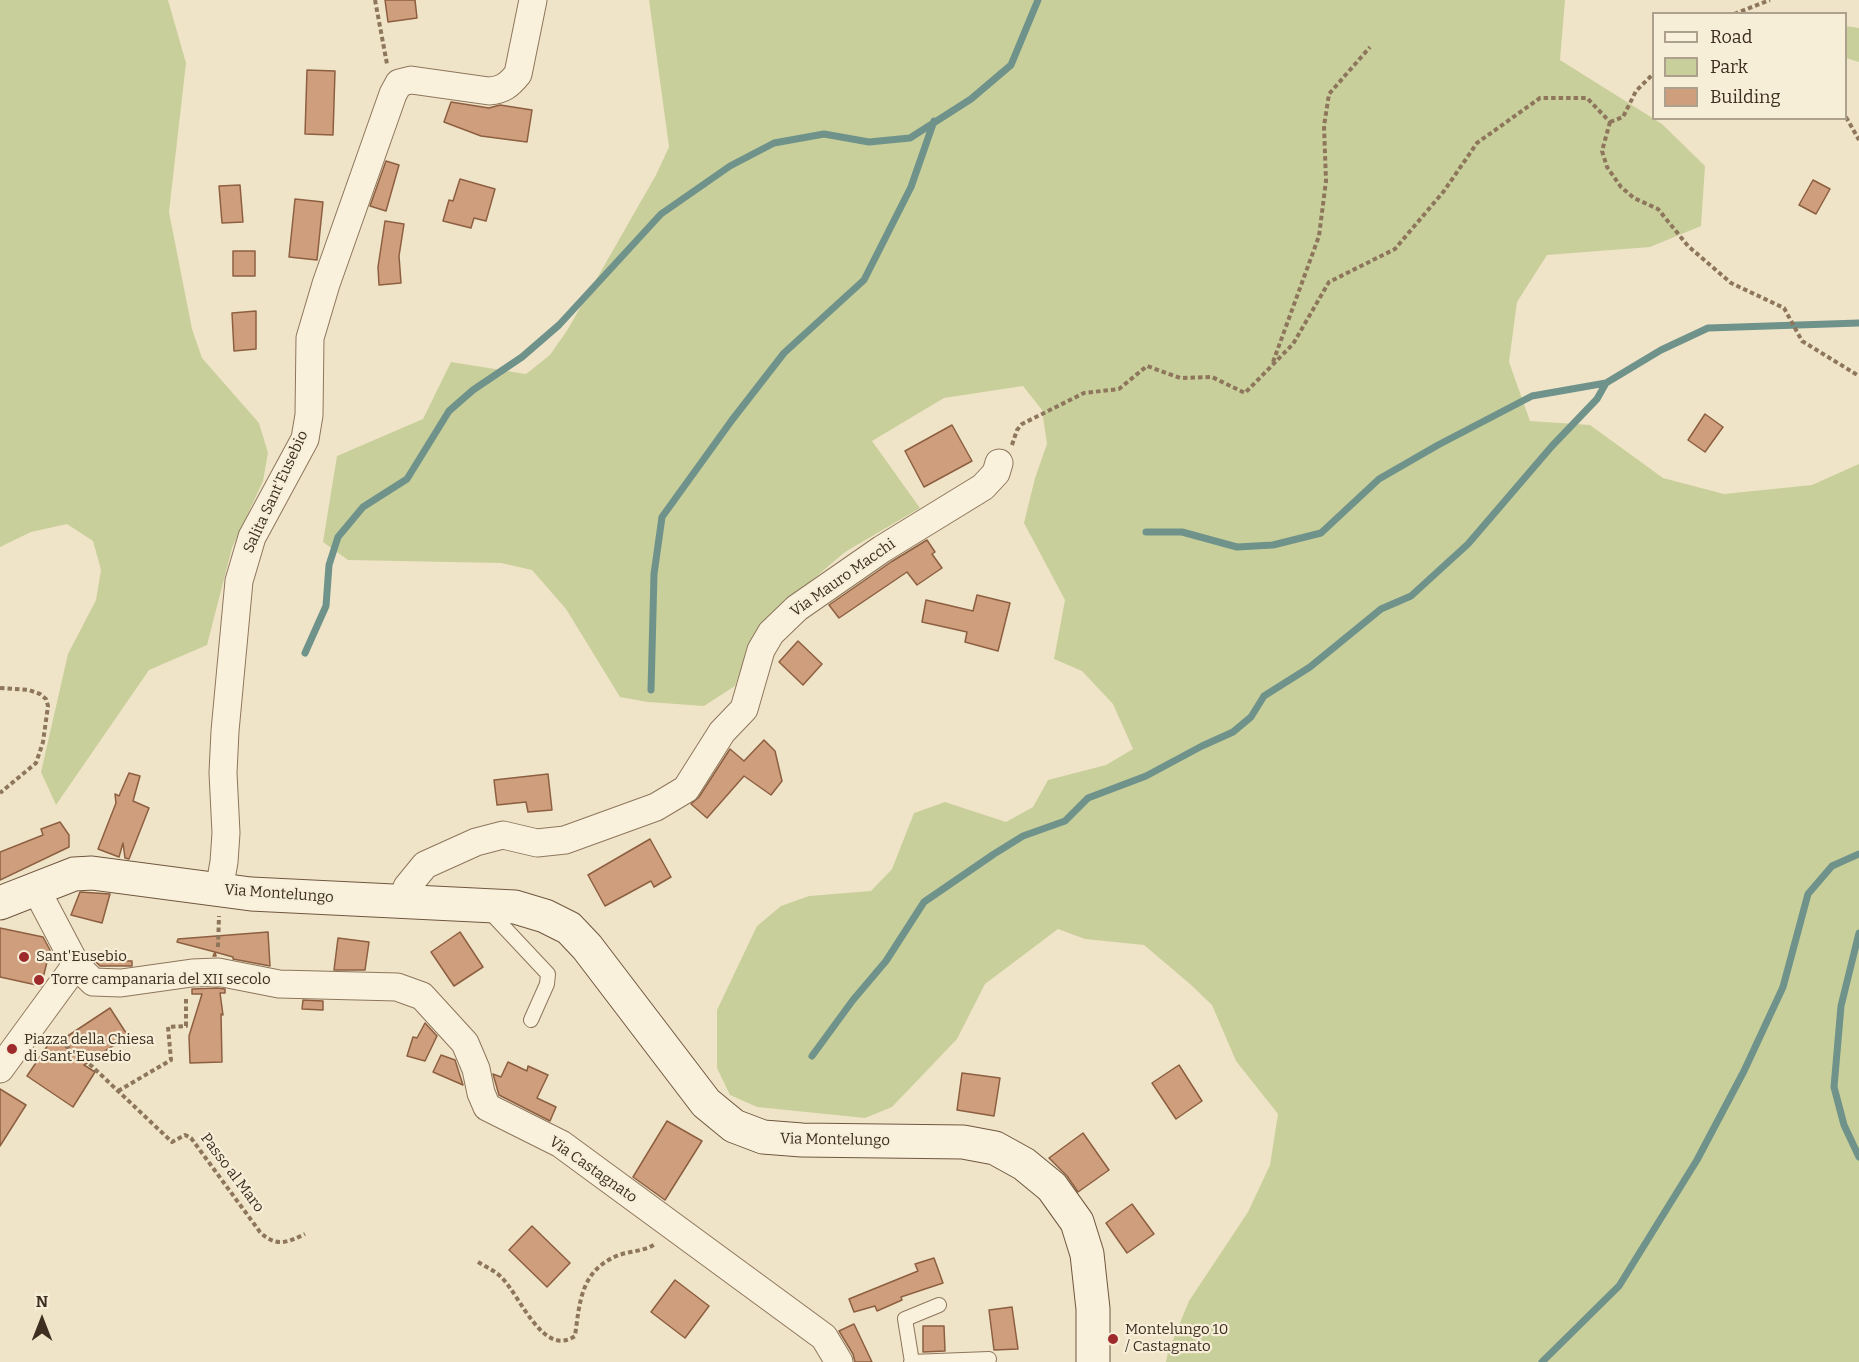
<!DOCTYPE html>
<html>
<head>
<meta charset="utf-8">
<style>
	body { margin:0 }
	#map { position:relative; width:1859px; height:1362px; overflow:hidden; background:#f0e4c8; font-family:Bitter,serif }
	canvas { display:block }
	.legend { position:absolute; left:1652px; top:12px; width:195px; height:108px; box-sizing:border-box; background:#f7eed8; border:2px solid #ada18e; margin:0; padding:8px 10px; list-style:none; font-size:18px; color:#3d2e20 }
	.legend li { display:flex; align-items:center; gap:12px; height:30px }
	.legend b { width:30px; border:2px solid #ada18e }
	.north { position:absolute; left:12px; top:1290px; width:60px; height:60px; -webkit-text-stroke:4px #f7eed8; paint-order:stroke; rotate:0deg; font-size:16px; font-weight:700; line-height:24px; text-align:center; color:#3d2e20 }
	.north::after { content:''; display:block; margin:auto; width:21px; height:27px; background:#3d2e20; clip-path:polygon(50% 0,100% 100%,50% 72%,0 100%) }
</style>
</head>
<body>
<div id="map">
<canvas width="1859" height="1362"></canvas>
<ul class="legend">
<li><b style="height:8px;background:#faf1dc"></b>Road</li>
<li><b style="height:16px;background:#c9cf9b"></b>Park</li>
<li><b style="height:16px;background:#cf9f7d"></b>Building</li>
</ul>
<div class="north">N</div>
</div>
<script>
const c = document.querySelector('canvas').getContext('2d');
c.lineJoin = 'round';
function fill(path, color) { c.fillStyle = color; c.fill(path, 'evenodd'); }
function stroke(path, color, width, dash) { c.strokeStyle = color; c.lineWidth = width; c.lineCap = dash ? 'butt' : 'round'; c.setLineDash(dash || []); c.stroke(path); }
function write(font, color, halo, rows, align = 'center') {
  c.font = font + ' Bitter,serif'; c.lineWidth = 4.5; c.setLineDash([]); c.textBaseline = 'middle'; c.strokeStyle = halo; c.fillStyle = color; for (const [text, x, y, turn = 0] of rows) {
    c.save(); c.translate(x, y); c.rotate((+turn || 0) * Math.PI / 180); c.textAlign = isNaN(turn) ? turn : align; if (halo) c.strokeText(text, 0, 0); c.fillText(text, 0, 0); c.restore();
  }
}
const green = new Path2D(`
	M 0,0 L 168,0 L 186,63 L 169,212 L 192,329 L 202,358 L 259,423 L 268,453 L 263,481 L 232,548 L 207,645 L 149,670 L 56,805 L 41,772 L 68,654 L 96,600 L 101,570 L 93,541 L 67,524 L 31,532 L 0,547 Z
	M 649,0 L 1565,0 L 1560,60 L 1662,124 L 1705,166 L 1701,226 L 1650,247 L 1547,255 L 1517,302 L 1509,362 L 1530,421 L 1590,425 L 1663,478 L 1724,494 L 1812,485 L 1859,464 L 1859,1362 L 1166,1362 L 1168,1352 L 1189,1301 L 1248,1212 L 1270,1165 L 1278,1114 L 1236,1061 L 1212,1005 L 1190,984 L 1144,945 L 1085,939 L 1058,929 L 985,984 L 957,1039 L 892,1107 L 865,1118 L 757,1107 L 730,1095 L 717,1068 L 717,1010 L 757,926 L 781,906 L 809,896 L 871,891 L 892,869 L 914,813 L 945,802 L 1006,822 L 1033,807 L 1048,780 L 1106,765 L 1133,749 L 1113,704 L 1082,671 L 1054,659 L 1065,600 L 1024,523 L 1035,478 L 1047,444 L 1042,410 L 1023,386 L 944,398 L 872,441 L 920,508 L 845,552 L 784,604 L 750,643 L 735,686 L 704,706 L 648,702 L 620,697 L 566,609 L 532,570 L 501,563 L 348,560 L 323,542 L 337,456 L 423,419 L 451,362 L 526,374 L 550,355 L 568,329 L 656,175 L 669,147 Z
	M 1846,26 L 1859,28 L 1859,62 L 1846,58 Z`);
const stream = new Path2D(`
	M 1146,532 L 1182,532 L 1237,547 L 1273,545 L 1321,533 L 1379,479 L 1438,445 L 1532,396 L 1606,383 L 1661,350 L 1708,328 L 1859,323
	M 305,653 L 326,606 L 329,565 L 338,537 L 363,507 L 407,479 L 449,411 L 473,390 L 522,357 L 559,325 L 661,214 L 730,166 L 774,143 L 824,134 L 869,142 L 910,138 L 971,99 L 1011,65 L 1038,0
	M 651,690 L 654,574 L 662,517 L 732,420 L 784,353 L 864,280 L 911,187 L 934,121
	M 1859,933 L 1841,1006 L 1834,1087 L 1844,1125 L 1859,1157
	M 812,1056 L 853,1000 L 886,961 L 924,902 L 994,854 L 1023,836 L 1065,821 L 1088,798 L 1146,776 L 1202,746 L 1233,732 L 1251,717 L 1264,696 L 1310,667 L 1381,609 L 1411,596 L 1468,544 L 1552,446 L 1597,399 L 1606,383
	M 1542,1362 L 1619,1286 L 1697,1160 L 1744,1071 L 1783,987 L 1808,894 L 1832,866 L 1859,854`);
const building = new Path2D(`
	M 385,0 L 415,0 L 417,18 L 388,22 Z
	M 307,70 L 335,71 L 333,135 L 305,134 Z
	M 451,102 L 489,108 L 500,105 L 532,110 L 527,142 L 481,136 L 444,122 Z
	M 386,161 L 399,165 L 386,211 L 370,206 Z
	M 460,179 L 495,189 L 486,221 L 474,218 L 471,228 L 443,221 L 449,200 L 453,201 Z
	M 1813,180 L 1830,189 L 1816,214 L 1799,205 Z
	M 240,185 L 243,222 L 222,223 L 219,186 Z
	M 295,199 L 323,202 L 317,260 L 289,257 Z
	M 385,221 L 404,224 L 399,256 L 401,283 L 379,285 L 378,267 Z
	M 233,251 L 255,251 L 255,276 L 233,276 Z
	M 256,311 L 256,349 L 234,351 L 232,313 Z
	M 1705,414 L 1723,427 L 1705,452 L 1688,440 Z
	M 952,425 L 972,461 L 924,487 L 905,451 Z
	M 927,540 L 935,552 L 932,554 L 942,568 L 917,585 L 907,572 L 839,618 L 829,605 L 891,562 Z
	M 977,595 L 1010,603 L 998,651 L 965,642 L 967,632 L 922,622 L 926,600 L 973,611 Z
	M 798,641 L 822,664 L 803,685 L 779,662 Z
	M 764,740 L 775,751 L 782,781 L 771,795 L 744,776 L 707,818 L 691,804 L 699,797 L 730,749 L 744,761 Z
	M 129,773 L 140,776 L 133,801 L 149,808 L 129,859 L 125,858 L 123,843 L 119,857 L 98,849 L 116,803 L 115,794 L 119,796 Z
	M 548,774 L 552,810 L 528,812 L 526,802 L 497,805 L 494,780 Z
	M 60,822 L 69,835 L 69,847 L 0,880 L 0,852 L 43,835 L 41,829 Z
	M 650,839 L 671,877 L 654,887 L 651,881 L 605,906 L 588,875 Z
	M 80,892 L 110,894 L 102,923 L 71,915 Z
	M 0,928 L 43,937 L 50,950 L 41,986 L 0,977 Z
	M 268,932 L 270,966 L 233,959 L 233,957 L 215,952 L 216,956 L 213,956 L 215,952 L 177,942 L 178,939 Z
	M 460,932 L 483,967 L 454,986 L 431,952 Z
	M 338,938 L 369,942 L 365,970 L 334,970 Z
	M 94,960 L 132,961 L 132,966 L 100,966 Z
	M 217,988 L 225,989 L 225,993 L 220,993 L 223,1015 L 221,1014 L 222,1062 L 190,1063 L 189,1036 L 202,994 L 192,994 L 192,989 Z
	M 303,1000 L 323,1001 L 323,1010 L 302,1009 Z
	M 110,1008 L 128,1036 L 84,1065 L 95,1072 L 73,1107 L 27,1076 L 50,1042 L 54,1045 Z
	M 425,1023 L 437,1036 L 425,1061 L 407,1056 L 413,1037 L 417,1038 Z
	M 441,1055 L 455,1060 L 463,1085 L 433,1072 Z
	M 508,1062 L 527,1071 L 528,1066 L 548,1075 L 537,1098 L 556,1107 L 550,1121 L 499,1095 L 493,1074 L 501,1077 Z
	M 1179,1065 L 1202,1101 L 1176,1119 L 1152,1083 Z
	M 962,1073 L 1000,1078 L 994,1116 L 957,1110 Z
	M 0,1089 L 26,1105 L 0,1146 Z
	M 667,1121 L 702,1141 L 665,1200 L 633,1177 Z
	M 1083,1133 L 1109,1170 L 1078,1192 L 1067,1176 L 1049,1158 Z
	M 1132,1204 L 1154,1234 L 1127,1253 L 1106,1223 Z
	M 532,1226 L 570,1263 L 547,1287 L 509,1250 Z
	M 934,1258 L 943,1283 L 901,1297 L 902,1300 L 877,1311 L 875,1306 L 854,1312 L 849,1299 L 918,1271 L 915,1264 Z
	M 675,1280 L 709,1306 L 685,1338 L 651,1312 Z
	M 1012,1307 L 1018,1349 L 994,1350 L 989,1310 Z
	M 854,1324 L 872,1362 L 855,1362 L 853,1354 L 839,1331 Z
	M 923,1326 L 944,1326 L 945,1351 L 923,1352 Z`);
const path = new Path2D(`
	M 375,0 L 387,64
	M 1734,14 L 1770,0
	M 1846,117 L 1859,140
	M 1610,122 L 1602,151 L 1607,167 L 1621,187 L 1634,198 L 1658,209 L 1688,246 L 1731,283 L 1784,308 L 1802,341 L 1859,376
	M 1610,122 L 1623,117 L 1636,91 L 1654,73
	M 1273,362 L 1319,236 L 1326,181 L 1324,126 L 1329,94 L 1370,47
	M 1012,445 L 1017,430 L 1022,424 L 1084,393 L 1119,389 L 1147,366 L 1180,378 L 1212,377 L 1245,393 L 1293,344 L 1329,282 L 1395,249 L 1444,191 L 1477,143 L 1540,98 L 1587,98 L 1610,122
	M 0,688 L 29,690 L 40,694 L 46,699 L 48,706 L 43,742 L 36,763 L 0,793
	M 218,947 L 219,916
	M 53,1038 L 80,1055 L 172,1142 L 185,1135 L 191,1138 L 260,1232 C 275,1247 287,1243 305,1234
	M 118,1091 L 171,1060 L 168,1027 L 186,1026 L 186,999
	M 478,1262 C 486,1267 496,1271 502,1278 C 521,1297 543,1358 575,1336 C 580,1300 581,1270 619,1255 C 631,1251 645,1251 655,1244`);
const lane = new Path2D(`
	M 487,909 L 548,974 L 547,984 L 531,1020
	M 911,1362 L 989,1359
	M 912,1362 L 905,1319 L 939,1305`);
const street = new Path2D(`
	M 36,889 L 76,965 L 93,982 L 121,983 L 192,973 L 218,972 L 279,984 L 397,987 L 422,996 L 465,1043 L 476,1069 L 481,1093 L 487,1107 L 561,1144 L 824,1337 L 839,1362
	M 219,890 L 224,862 L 226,833 L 223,773 L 225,731 L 239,581 L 252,537 L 305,439 L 309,415 L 310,338 L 326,284 L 393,94 L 399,83 L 411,80 L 489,91 C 503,90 509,85 518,74 L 533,0
	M 403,901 L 407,887 L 425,865 L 476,842 L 503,835 L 537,843 L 565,840 L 656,807 L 686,789 L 722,732 L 744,709 L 761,650 L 771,633 L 797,608 L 882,549 L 983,487 L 996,473 L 999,463
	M 0,1069 L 76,965`);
const secondary = new Path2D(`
	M 0,903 L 74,874 L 92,873 L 251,894 L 515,907 L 545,916 L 569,928 L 587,947 L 706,1103 L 734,1126 L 763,1137 L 802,1140 L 963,1142 L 995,1148 L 1024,1164 L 1052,1187 L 1077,1222 L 1087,1254 L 1093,1309 L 1093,1362`);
const markers = [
	[24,957,6,"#9e2a2b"],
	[39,980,6,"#9e2a2b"],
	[12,1049,6,"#9e2a2b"],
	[1113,1339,6,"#9e2a2b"]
];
const streetNames = [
	["Salita Sant'Eusebio",276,492,-65],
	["Via Mauro Macchi",843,578,-35],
	["Via Montelungo",279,894,4],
	["Via Montelungo",835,1140,1],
	["Via Castagnato",593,1170,35],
	["Passo al Maro",232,1173,53]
];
const poiNames = [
	["Sant'Eusebio",36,957],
	["Torre campanaria del XII secolo",51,980],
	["Piazza della Chiesa",24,1040],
	["di Sant'Eusebio",24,1057],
	["Montelungo 10",1125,1330],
	["/ Castagnato",1125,1347]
];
fill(green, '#c9cf9b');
stroke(stream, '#6f938a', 7);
fill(building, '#cf9f7d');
stroke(building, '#8d5f41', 1.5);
stroke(lane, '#8d765c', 16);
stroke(street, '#8d765c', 29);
stroke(secondary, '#6f573f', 35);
stroke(path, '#8d765c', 4, [4.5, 3]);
stroke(lane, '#faf1dc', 14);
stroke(street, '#faf1dc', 27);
stroke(secondary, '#faf1dc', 33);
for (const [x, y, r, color] of markers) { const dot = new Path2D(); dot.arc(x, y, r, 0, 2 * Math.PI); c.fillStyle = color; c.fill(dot); stroke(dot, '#f7eed8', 2); }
write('15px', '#3d2e20', '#f7eed8', streetNames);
write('15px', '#3d2e20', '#f7eed8', poiNames, 'left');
</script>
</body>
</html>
